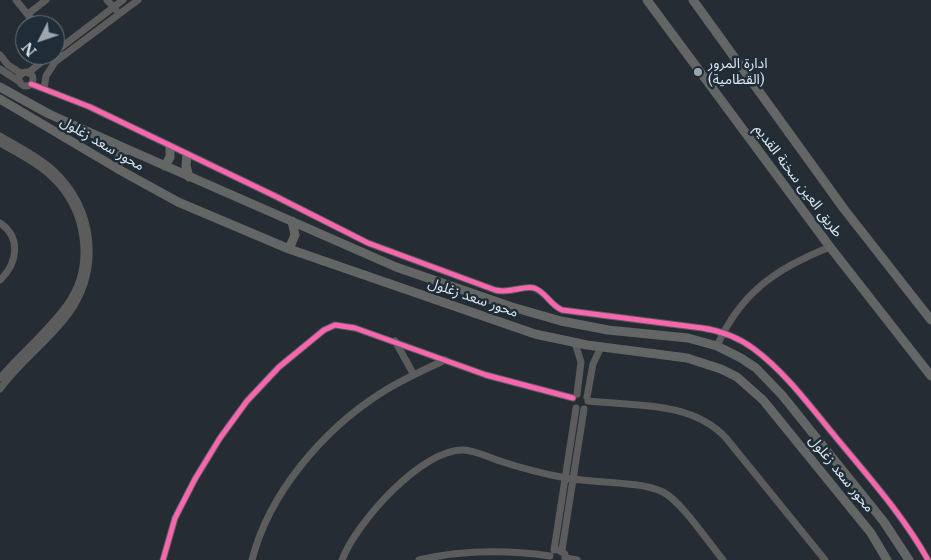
<!DOCTYPE html>
<html>
<head>
<meta charset="utf-8">
<style>
	body { margin:0 }
	#map { position:relative; width:931px; height:560px; overflow:hidden; background:#252c33; font-family:"Libre Baskerville",serif }
	canvas { display:block }
	.north { position:absolute; left:15px; top:15px; width:50px; height:50px; box-sizing:border-box; background:#1f2d39; border:1px solid #6b7781; border-radius:50%; rotate:229deg; font-size:14px; font-weight:700; line-height:20px; text-align:center; color:#dde6ee }
	.north::after { content:''; display:block; margin:auto; width:18px; height:22px; background:#9da5ad; clip-path:polygon(50% 0,100% 100%,50% 72%,0 100%) }
</style>
</head>
<body>
<div id="map">
<canvas width="931" height="560"></canvas>
<div class="north">N</div>
</div>
<script>
const c = document.querySelector('canvas').getContext('2d');
c.lineJoin = 'round';
function stroke(path, color, width, dash) { c.strokeStyle = color; c.lineWidth = width; c.lineCap = dash ? 'butt' : 'round'; c.setLineDash(dash || []); c.stroke(path); }
function write(font, color, halo, rows, align = 'center') {
  c.font = font + ' "Libre Baskerville","Noto Sans Arabic",serif'; c.lineWidth = 5; c.setLineDash([]); c.textBaseline = 'middle'; c.strokeStyle = halo; c.fillStyle = color; for (const [text, x, y, turn = 0] of rows) {
    c.save(); c.translate(x, y); c.rotate((+turn || 0) * Math.PI / 180); c.textAlign = isNaN(turn) ? turn : align; if (halo) c.strokeText(text, 0, 0); c.fillText(text, 0, 0); c.restore();
  }
}
const minor = new Path2D(`
	M 16,0 L 36,25
	M 107,0 L 116,10
	M 28,14 L 46,0
	M 55,52 L 123,0
	M 0,55 L 8,65 L 22,74
	M 0,69 L 20,82
	M19 79a7 7 0 1 1 14 0a7 7 0 1 1-14 0Z
	M 28,73 L 50,55
	M 31,84 L 90,107 L 275,196 L 368,243 L 495,290 C 510,294 524,285 534,288 C 546,292 550,305 562,310 L 702,328 C 722,331 738,337 754,349 C 786,373 809,405 834,435 C 867,475 903,515 928,560
	M 44,89 L 46,76 L 55,62 L 138,0
	M 0,136 C 18,147 38,156 54,171 C 94,209 101,268 69,313 C 49,341 20,361 0,389
	M 0,143 C 17,153 37,162 51,176 C 86,208 96,265 67,305 C 48,331 22,353 0,378
	M 0,223 C 22,238 17,264 0,280
	M 395,341 L 414,375
	M 575,343 L 581,362 L 577,394
	M 717,346 C 741,292 777,268 830,247
	M 587,397 L 593,364 L 601,347
	M 588,401 C 635,406 692,401 726,438 L 825,560
	M 554,550 L 576,408
	M 558,550 L 565,554 L 565,560
	M 562,550 L 584,409
	M 566,558 L 577,560
	M 163,560 L 175,518 L 195,479 L 220,438 L 247,401 L 279,367 L 324,330 L 335,325 L 355,328 L 486,375 L 573,398
	M 252,560 C 269,493 323,430 381,393 C 401,380 424,370 445,360
	M 342,560 C 356,523 422,448 464,450 C 476,451 488,457 500,461 C 521,468 544,474 566,478 C 592,483 641,481 663,492 C 682,502 708,542 723,560
	M 419,560 C 462,550 507,550 550,556`);
const major = new Path2D(`
	M 647,0 L 830,247 L 931,376
	M 693,0 L 844,209 L 931,320
	M 0,87 L 49,114 L 127,149 L 396,267 L 512,307 L 561,321 L 608,330 L 688,338 L 717,346 L 741,358 L 756,368 L 782,395 L 884,522 L 909,560
	M 0,99 L 118,169 L 178,202 L 289,249 L 535,334 L 587,345 L 687,358 L 721,369 L 737,377 L 763,400 L 871,533 L 887,560
	M 187,155 L 186,166 L 189,177
	M 165,166 L 170,157 L 170,147
	M 118,169 L 120,156 L 127,149
	M 289,249 L 295,235 L 292,221`);
const cycleway = new Path2D(`
	M 31,84 L 90,107 L 275,196 L 368,243 L 495,290 C 510,294 524,285 534,288 C 546,292 550,305 562,310 L 702,328 C 722,331 738,337 754,349 C 786,373 809,405 834,435 C 867,475 903,515 928,560
	M 163,560 L 175,518 L 195,479 L 220,438 L 247,401 L 279,367 L 324,330 L 335,325 L 355,328 L 486,375 L 573,398`);
const markers = [
	[698,72,5,"#9da5ad"]
];
const poiNames = [
	["ادارة المرور",708,64],
	["(القطامية)",708,80]
];
const streetNames = [
	["محور سعد زغلول",102,144,30],
	["طريق العين سخنة القديم",798,181,53],
	["محور سعد زغلول",473,298,19],
	["محور سعد زغلول",841,474,51]
];
stroke(minor, '#5b5c5b', 7);
stroke(major, '#636664', 9);
stroke(cycleway, '#f766af', 5);
for (const [x, y, r, color] of markers) { const dot = new Path2D(); dot.arc(x, y, r, 0, 2 * Math.PI); c.fillStyle = color; c.fill(dot); stroke(dot, '#1f2d39', 2); }
write('14px', '#dde6ee', '#1f2d39', poiNames, 'left');
write('14px', '#dde6ee', '#1f2d39', streetNames);
</script>
</body>
</html>
